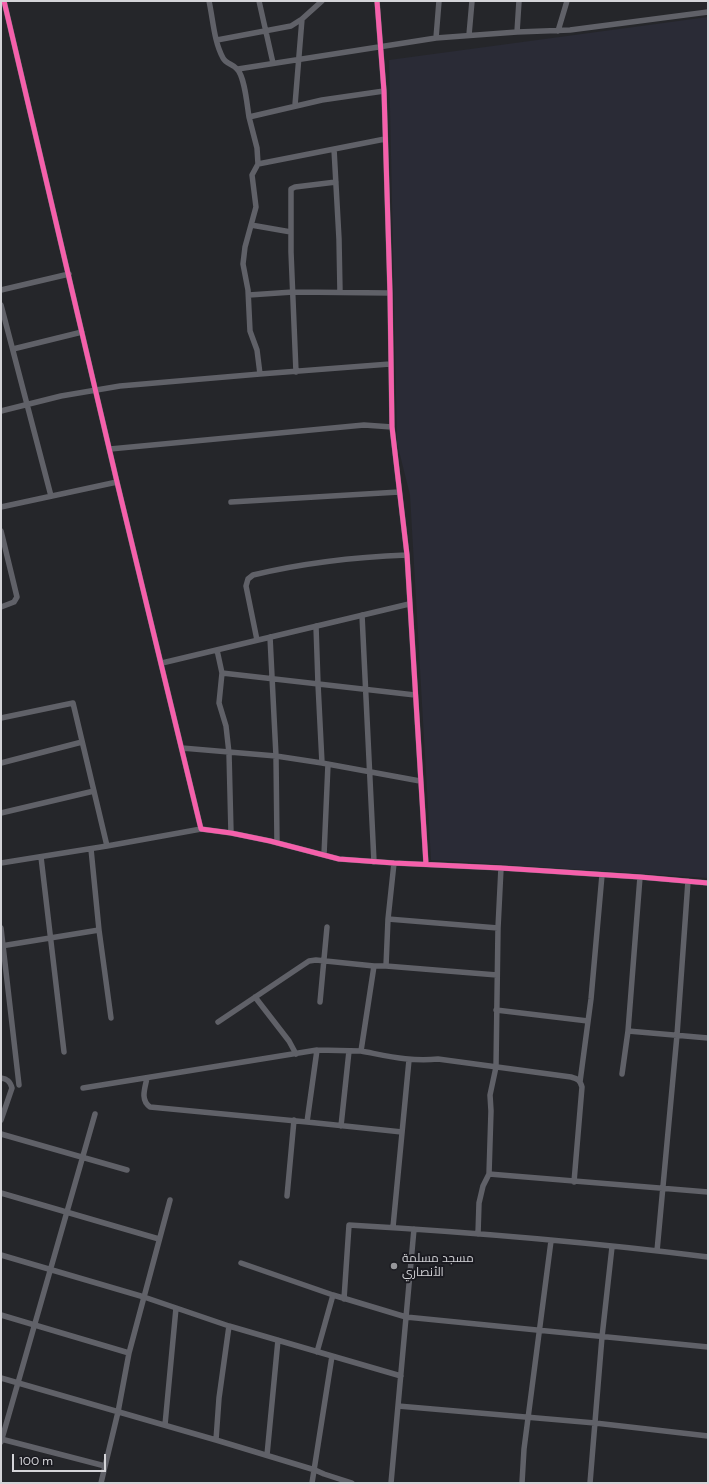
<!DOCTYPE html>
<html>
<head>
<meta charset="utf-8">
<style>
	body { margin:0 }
	#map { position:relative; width:709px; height:1484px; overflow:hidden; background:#25262a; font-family:"DM Sans",sans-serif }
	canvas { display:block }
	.frame { position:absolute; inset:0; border:2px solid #d4d4d8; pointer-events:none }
	.scale { position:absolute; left:12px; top:1454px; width:94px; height:18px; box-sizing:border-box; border:2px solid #d4d4d8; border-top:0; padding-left:5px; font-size:12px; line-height:14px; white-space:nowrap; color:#d4d4d8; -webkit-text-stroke:3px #1b1b21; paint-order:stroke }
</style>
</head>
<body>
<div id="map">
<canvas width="709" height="1484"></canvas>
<div class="frame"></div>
<div class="scale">100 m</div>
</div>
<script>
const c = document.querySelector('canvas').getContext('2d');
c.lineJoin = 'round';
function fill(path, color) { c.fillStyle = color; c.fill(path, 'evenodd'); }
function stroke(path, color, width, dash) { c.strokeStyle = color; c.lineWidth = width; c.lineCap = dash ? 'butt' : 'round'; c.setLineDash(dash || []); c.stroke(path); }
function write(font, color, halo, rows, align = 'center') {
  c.font = font + ' "DM Sans",Cairo,sans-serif'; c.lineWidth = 4; c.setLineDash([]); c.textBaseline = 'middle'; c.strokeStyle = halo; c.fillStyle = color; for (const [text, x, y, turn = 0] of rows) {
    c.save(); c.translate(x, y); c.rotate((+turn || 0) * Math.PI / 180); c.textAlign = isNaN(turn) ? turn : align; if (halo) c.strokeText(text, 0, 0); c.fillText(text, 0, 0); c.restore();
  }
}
const built = new Path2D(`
	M 708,17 L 708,878 L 431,860 L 410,495 L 397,443 L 389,60 Z`);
const minor = new Path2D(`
	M 4,1 L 117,482 L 201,829 L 231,833 L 270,841 L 339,859 L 394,863 L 501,868 L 640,877 L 708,883
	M 209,1 C 213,19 214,42 223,58 C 226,64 233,64 237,69 C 245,77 247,105 249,117
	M 259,1 L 273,63
	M 377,1 L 384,91 L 390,293 L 392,427 L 407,555 L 426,864
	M 558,31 L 567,1
	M 517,32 L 519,1
	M 469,35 L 472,1
	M 436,38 L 439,1
	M 217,40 L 291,26 L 302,19 L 322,1
	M 238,69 L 436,38 L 517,32 L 570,30 L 708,12
	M 295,105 L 302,19
	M 334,149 L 339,239 L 340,292
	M 258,164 L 385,139
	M 251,225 L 291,232
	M 1,290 L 69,274
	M 249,295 L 293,292 L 390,293
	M 1,305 L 51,496
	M 13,349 L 82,332
	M 296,372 L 291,252 L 291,189 L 295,187 L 336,182
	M 260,374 L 257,350 L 250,331 L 248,290 L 243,264 L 245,247 L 256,207 L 252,175 L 258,164 L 257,148 L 249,117 L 322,100 L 384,91
	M 1,411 L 61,396 L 120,386 L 260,374 L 390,364
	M 110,449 L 364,425 L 392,427
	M 231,502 L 399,492
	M 1,507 L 117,482
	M 1,531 L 17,597 L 14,602 L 1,607
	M 362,615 L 374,862
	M 316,626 L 318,684 L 322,763
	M 270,637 L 276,756 L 277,843
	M 257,640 L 246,586 L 248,579 L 253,575 C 303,563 355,557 407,555
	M 217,650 L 222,673 L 219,703 L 226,726 L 229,753 L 231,833
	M 162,663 L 409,604
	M 222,673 L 415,695
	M 1,718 L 73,703 L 107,846 L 201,829
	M 182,748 L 276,756 L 322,763 L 420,781
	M 1,763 L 82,742
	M 1,813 L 94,791
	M 91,849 L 99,930 L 111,1018
	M 324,855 L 328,764
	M 41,857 L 64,1052
	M 1,863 L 107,846
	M 640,877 L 628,1031 L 708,1038
	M 388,919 L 498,928
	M 1,928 L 19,1085
	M 1,946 L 99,930
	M 386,966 L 388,919 L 394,863
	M 255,997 L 289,1041 L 296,1054
	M 320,1002 L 327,927
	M 496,1010 L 588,1021
	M 218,1022 L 309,961 L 316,960 L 374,966
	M 317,1050 L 307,1122 L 402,1132
	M 361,1051 C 388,1056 411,1062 438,1059 L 571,1077 C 578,1079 580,1080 582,1087 L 574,1182
	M 622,1074 L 628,1031
	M 1,1078 C 7,1079 10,1081 12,1088 L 1,1120
	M 147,1078 C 145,1088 140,1100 150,1107 L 307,1122
	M 580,1082 L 591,999 L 602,875
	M 83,1088 L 317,1050 L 361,1051 L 374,966 L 386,966 L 497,975
	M 341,1126 L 349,1051
	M 1,1134 L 127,1170
	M 489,1174 L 708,1192
	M 1,1193 L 159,1239
	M 287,1196 L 294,1120
	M 393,1227 L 409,1060
	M 478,1234 L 479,1203 L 483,1186 L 489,1174 L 491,1111 L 490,1095 L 496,1067 L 498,928 L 501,868
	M 657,1251 L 677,1035 L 688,881
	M 1,1255 L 144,1297 L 229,1326 L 401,1376
	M 241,1263 L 333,1295 L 406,1317 L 708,1347
	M 344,1299 L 349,1225 C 469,1232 589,1242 708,1257
	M 1,1315 L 129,1353
	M 317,1352 L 333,1295
	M 1,1378 L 216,1440 L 315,1470 L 324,1474 L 352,1483
	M 398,1406 L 595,1423 L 708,1436
	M 165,1425 L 176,1308
	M 1,1439 L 105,1466
	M 216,1440 L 219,1398 L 229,1326
	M 1,1442 L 95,1114
	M 267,1455 L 278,1340
	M 101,1483 L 118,1412 L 129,1353 L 170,1200
	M 312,1483 L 332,1356
	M 391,1483 L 414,1229
	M 522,1483 L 524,1449 L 551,1241
	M 590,1483 L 602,1337 L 612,1247`);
const cycleway = new Path2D(`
	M 4,1 L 117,482 L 201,829 L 231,833 L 270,841 L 339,859 L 394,863 L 501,868 L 640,877 L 708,883
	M 377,1 L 384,91 L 390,293 L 392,427 L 407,555 L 426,864`);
const markers = [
	[394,1266,4,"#97979b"]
];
const poiNames = [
	["مسجد مسلمة",402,1259],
	["الأنصاري",402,1273]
];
fill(built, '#2a2b36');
stroke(minor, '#606168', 5.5);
stroke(cycleway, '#f560ab', 5);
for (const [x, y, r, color] of markers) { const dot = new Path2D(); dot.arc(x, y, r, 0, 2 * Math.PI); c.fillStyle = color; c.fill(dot); stroke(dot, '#1b1b21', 1.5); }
write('12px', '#d4d4d8', '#1b1b21', poiNames, 'left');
</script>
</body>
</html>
